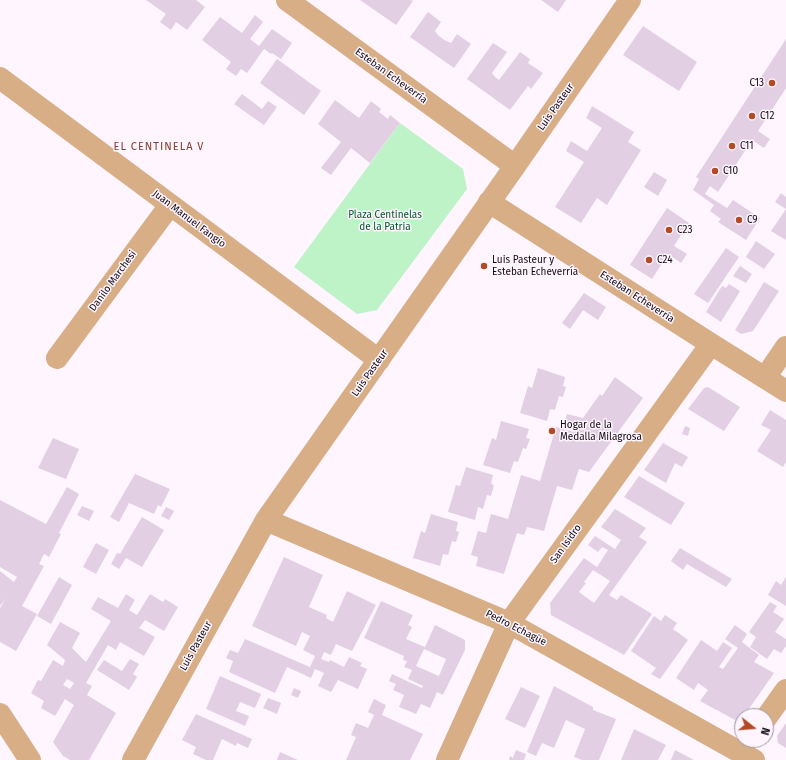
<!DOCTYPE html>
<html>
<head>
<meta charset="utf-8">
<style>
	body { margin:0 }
	#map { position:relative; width:786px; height:760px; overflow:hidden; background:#fef5fe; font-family:"Fira Sans",sans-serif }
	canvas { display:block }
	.north { position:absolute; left:734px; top:708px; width:40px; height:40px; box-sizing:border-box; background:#fef5fe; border:1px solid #9f979f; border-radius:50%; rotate:107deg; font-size:11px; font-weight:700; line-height:16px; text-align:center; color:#100a11 }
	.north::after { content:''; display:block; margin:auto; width:14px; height:18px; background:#b24a28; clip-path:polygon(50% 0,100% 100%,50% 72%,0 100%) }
</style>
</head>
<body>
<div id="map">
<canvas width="786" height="760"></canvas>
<div class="north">N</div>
</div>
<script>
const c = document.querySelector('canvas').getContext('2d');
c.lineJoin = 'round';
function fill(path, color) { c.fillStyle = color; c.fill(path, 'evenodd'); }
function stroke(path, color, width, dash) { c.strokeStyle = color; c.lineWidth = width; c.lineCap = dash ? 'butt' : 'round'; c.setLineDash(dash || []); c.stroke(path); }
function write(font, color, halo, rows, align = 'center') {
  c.font = font + ' "Fira Sans",sans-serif'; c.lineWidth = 3; c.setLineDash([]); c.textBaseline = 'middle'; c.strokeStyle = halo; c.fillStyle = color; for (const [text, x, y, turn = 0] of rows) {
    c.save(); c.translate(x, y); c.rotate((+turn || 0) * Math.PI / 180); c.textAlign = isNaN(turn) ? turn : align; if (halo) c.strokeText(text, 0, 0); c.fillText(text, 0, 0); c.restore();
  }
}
const green = new Path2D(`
	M 400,123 L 463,169 L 467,189 L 377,310 L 357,314 L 294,267 Z`);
const building = new Path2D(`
	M 146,0 L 196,0 L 205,7 L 187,30 L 176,22 L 171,30 L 160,22 L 166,14 Z
	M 360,0 L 411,0 L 413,1 L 396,25 Z
	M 541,0 L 566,0 L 558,12 Z
	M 428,12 L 441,22 L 435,31 L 438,35 L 444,40 L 451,43 L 457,34 L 471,44 L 454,68 L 410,37 Z
	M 255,15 L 263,22 L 250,39 L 259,46 L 272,29 L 292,43 L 281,59 L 272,53 L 271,54 L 264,49 L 247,73 L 241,69 L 236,76 L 226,69 L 231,62 L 202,40 L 220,17 L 242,33 Z
	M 643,26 L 697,62 L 679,91 L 623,55 Z
	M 786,39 L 786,88 L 758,131 L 770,139 L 764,148 L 752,140 L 718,192 L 710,186 L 705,194 L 727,208 L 733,200 L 760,218 L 746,240 L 718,222 L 721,219 L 710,211 L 714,205 L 693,190 L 699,179 L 696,177 Z
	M 493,43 L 507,52 L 492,73 L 495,77 L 499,80 L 520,52 L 530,59 L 528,63 L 543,73 L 531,89 L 528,86 L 510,110 L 467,79 Z
	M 277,59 L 321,91 L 304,115 L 260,83 Z
	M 242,94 L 262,109 L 268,101 L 277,107 L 264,125 L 234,104 Z
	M 335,100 L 359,118 L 371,101 L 381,109 L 379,112 L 388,119 L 390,115 L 400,123 L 370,163 L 351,148 L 331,175 L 321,168 L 341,142 L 318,124 Z
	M 592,106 L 634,132 L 628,142 L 641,150 L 607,205 L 597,198 L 581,223 L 555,207 L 584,162 L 566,151 L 571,141 L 587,151 L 602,128 L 586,118 Z
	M 654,172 L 667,180 L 658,196 L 644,187 Z
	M 781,193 L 786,197 L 786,240 L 771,231 L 786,209 L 775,202 Z
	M 667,208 L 689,223 L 674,246 L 687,254 L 681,263 L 668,254 L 652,279 L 630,265 Z
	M 756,241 L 775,254 L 764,269 L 746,257 Z
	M 726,248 L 739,257 L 708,303 L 694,294 Z
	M 740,266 L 752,274 L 746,283 L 733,276 Z
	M 764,282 L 779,291 L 753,331 L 741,334 L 735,330 Z
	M 729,284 L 740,291 L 721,322 L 706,312 L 722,286 L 726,288 Z
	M 584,293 L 606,307 L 598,320 L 583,310 L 570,329 L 562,323 Z
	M 538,368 L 565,377 L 563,386 L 566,387 L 563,397 L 559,396 L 555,410 L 550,409 L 547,421 L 520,413 L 528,386 L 532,388 Z
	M 615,377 L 643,398 L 589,472 L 579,469 L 572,490 L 557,486 L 544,531 L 527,527 L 524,535 L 517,533 L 504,574 L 476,566 L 478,557 L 471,555 L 478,531 L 486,533 L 491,514 L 508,519 L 521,475 L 540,481 L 556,427 L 574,432 L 575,429 L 563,425 L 567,414 L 583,418 L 600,394 L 602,396 Z
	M 708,387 L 740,407 L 724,431 L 688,409 L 704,388 Z
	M 770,410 L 786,420 L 786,462 L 783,467 L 757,451 L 771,430 L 761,425 Z
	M 501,421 L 529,429 L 526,438 L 530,439 L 526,449 L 523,448 L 518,462 L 514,461 L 510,473 L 483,465 L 492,438 L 496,440 Z
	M 685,426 L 690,428 L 688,436 L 682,434 Z
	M 53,438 L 79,449 L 66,479 L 38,468 Z
	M 663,443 L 688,457 L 682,467 L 675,463 L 666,483 L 644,470 Z
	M 466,467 L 493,475 L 491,484 L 494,485 L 491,496 L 487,495 L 483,509 L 478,507 L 475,520 L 448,512 L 456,485 L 460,486 Z
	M 135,474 L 170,489 L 161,507 L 158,505 L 154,514 L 129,503 L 119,522 L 110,517 Z
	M 639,476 L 685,503 L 671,525 L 624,497 Z
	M 67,487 L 79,494 L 59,533 L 61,534 L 49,557 L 44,554 L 39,564 L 44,566 L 22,606 L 37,614 L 16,651 L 0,642 L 0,608 L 6,598 L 0,606 L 0,571 L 14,582 L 17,577 L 0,567 L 0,500 L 46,524 Z
	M 82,506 L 94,511 L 89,521 L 77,515 Z
	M 166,507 L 174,511 L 169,520 L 161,516 Z
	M 615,509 L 646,528 L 639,537 L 647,542 L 609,595 L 617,600 L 621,595 L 652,614 L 624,655 L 551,615 L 550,603 L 584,558 L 597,567 L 608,550 L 602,547 L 598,552 L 588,545 L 595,536 L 615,549 L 621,540 L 601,527 ZM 593,570 L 610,581 L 594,603 L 579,592 L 586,583 L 584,582 Z
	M 431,514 L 458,522 L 456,531 L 459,532 L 456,542 L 452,541 L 448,555 L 443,554 L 440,566 L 413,558 L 421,531 L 425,533 Z
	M 142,517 L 164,530 L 142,567 L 126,558 L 119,569 L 111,564 L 117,553 L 120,554 Z
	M 96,543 L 109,550 L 96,574 L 83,567 Z
	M 680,548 L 732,579 L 726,587 L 687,564 L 683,570 L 671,561 Z
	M 284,557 L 323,575 L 309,607 L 327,615 L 326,618 L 333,622 L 347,591 L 376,605 L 352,651 L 336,644 L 331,655 L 324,652 L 321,659 L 329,662 L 330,660 L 344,667 L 349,657 L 362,663 L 360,666 L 367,669 L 358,689 L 338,680 L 331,692 L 318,686 L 324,673 L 315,669 L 311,678 L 287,667 L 275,693 L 229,672 L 233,661 L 226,658 L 230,650 L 238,653 L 245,639 L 310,667 L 315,656 L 303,650 L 310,636 L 302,632 L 296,646 L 252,626 Z
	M 59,577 L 72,585 L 51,624 L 37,616 Z
	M 786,577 L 786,606 L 768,595 L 776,581 L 781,585 Z
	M 126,594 L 135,600 L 129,610 L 137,615 L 150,594 L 163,602 L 165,599 L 178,607 L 164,631 L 145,620 L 139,628 L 155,637 L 144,656 L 120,642 L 116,650 L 108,645 L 86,683 L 92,686 L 87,695 L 116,713 L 89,760 L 70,760 L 63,756 L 53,742 L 74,705 L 65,699 L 55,716 L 41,708 L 44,701 L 31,693 L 38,680 L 41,681 L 53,660 L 63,666 L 65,660 L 47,645 L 60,622 L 80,633 L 72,648 L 86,662 L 111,621 L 91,609 L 98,597 L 118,608 ZM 67,679 L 74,683 L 70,689 L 63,685 Z
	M 381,601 L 413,615 L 408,625 L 412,627 L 406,639 L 425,647 L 435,625 L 465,640 L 465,650 L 443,695 L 437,692 L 430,708 L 421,704 L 416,714 L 399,707 L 404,695 L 393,690 L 396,684 L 389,681 L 392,674 L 422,688 L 423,686 L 408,679 L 412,670 L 404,667 L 407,661 L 403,660 L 404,656 L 364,638 ZM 424,649 L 446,659 L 439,676 L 416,666 Z
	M 770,602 L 777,606 L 773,612 L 784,619 L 775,632 L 786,639 L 786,646 L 781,653 L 774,649 L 767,659 L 750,647 L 756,637 L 749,632 Z
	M 665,615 L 677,623 L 673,629 L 688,640 L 660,679 L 651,674 L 656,668 L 631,651 L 654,616 L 661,621 Z
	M 735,625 L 747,634 L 742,642 L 759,655 L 754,662 L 774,673 L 744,716 L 742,716 L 742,718 L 735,720 L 700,701 L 708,690 L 698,683 L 694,690 L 676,678 L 701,640 L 717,651 L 723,642 L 732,648 L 719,667 L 723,669 L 738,648 L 725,639 Z
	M 130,659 L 139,664 L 133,674 L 137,677 L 129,690 L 97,670 L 104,660 L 122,671 Z
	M 220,676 L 261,694 L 255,708 L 240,702 L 236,711 L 249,716 L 245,726 L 206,709 Z
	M 554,686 L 593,707 L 593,710 L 616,719 L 599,760 L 582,760 L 574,757 L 585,729 L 566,720 L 554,748 L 542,743 L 536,756 L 527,752 Z
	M 521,687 L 540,696 L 525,728 L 505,719 Z
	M 294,688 L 301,691 L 298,698 L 291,695 Z
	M 268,698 L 281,703 L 277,714 L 263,708 Z
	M 374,699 L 386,705 L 382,715 L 423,734 L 410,760 L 346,760 L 356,737 L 351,735 L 356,723 L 368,728 L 374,715 L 368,712 Z
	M 196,714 L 252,739 L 248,748 L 237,743 L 236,746 L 222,739 L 213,760 L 206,760 L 193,754 L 196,747 L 182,740 Z
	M 786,723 L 786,748 L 778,743 L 777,736 Z
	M 634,729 L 666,745 L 658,760 L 621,760 Z
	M 516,750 L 526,754 L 524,760 L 509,760 L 510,756 L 513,758 Z
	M 675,750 L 694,760 L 671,760 Z
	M 280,752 L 298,760 L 277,760 Z`);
const street = new Path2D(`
	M 287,0 L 515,166
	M 0,78 L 379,360
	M 489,202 L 711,344 L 786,391
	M 57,358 L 170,205
	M 765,378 L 786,347
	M 266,520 L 509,623 L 754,760
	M 0,714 L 30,760
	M 766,718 L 786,690
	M 133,760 L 266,520 L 515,166 L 630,0
	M 447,760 L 509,623 L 711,344`);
const markers = [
	[772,83,4,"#b24a28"],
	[752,116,4,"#b24a28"],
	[732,146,4,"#b24a28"],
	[715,171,4,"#b24a28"],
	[739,220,4,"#b24a28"],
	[669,230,4,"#b24a28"],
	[649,260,4,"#b24a28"],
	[484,266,4,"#b24a28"],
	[552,431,4,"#b24a28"]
];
const streetNames = [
	["Esteban Echeverría",391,76,36],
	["Luis Pasteur",556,107,-55],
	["Juan Manuel Fangio",189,219,37],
	["Danilo Marchesi",113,281,-54],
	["Esteban Echeverría",637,297,33],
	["Luis Pasteur",370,373,-55],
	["San Isidro",566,544,-54],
	["Pedro Echagüe",516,628,27],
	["Luis Pasteur",196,646,-61]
];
const poiNames = [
	["C13",764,83,"right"],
	["C12",760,116],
	["C11",740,146],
	["C10",723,171],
	["C9",747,220],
	["C23",677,230],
	["Luis Pasteur y",492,260],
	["Esteban Echeverría",492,272],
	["C24",657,260],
	["Hogar de la",560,425],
	["Medalla Milagrosa",560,437]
];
const parkNames = [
	["Plaza Centinelas",385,215],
	["de la Patria",385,227]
];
const neighbourhoodNames = [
	["EL CENTINELA V",159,147]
];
fill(green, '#bdf3c7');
fill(building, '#e3cfe4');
stroke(street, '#d8ae86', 22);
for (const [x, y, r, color] of markers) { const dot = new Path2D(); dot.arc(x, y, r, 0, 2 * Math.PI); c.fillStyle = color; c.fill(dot); stroke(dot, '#fef5fe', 1.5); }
write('10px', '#100a11', '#fef5fe', streetNames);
write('10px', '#100a11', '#fef5fe', poiNames, 'left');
write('10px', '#025626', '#fef5fe', parkNames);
c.letterSpacing = '1px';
write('11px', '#86412c', '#fef5fe', neighbourhoodNames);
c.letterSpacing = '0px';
</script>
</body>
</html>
